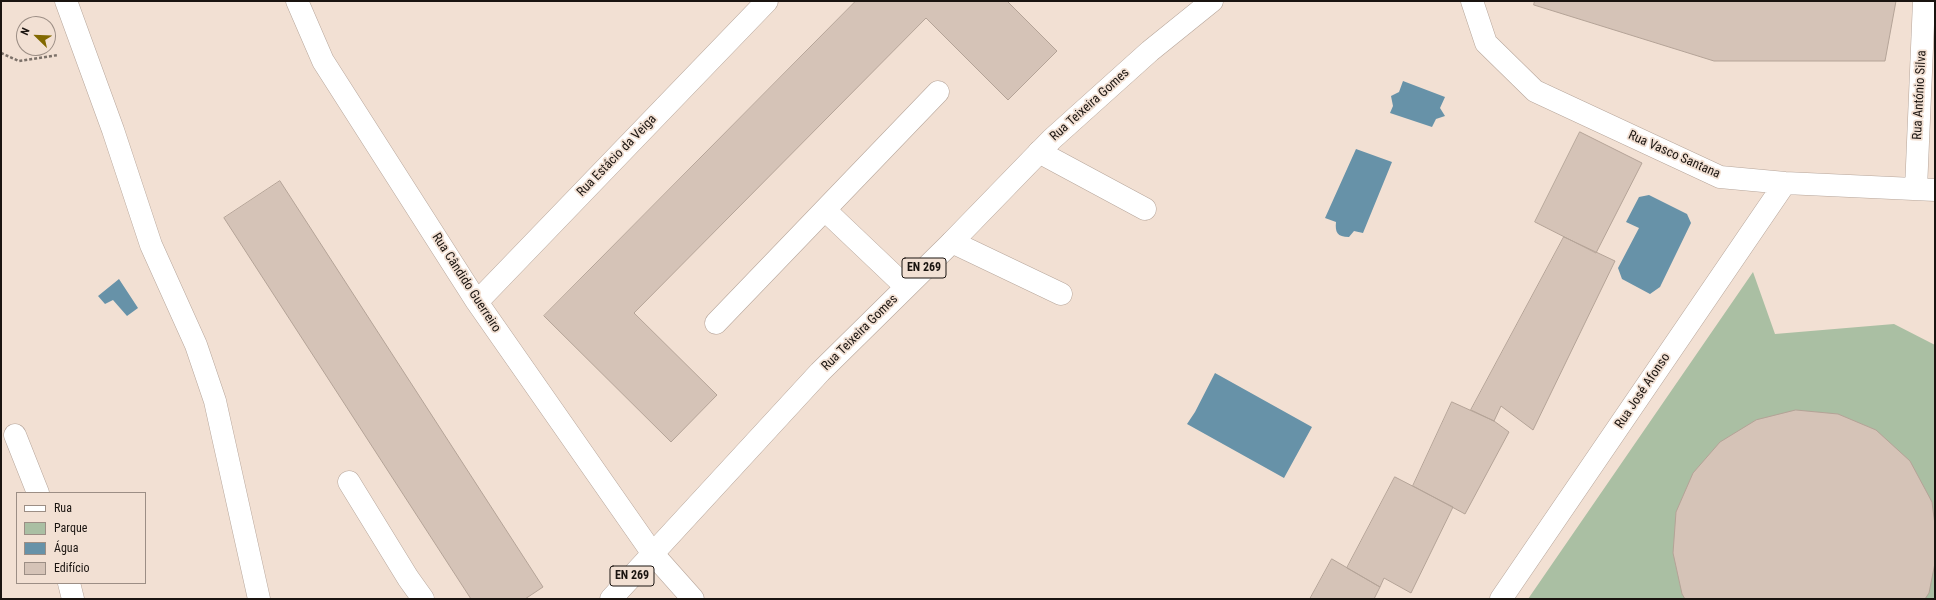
<!DOCTYPE html>
<html>
<head>
<meta charset="utf-8">
<style>
	body { margin:0 }
	#map { position:relative; width:1936px; height:600px; overflow:hidden; background:#f2e0d3; font-family:"Roboto Condensed",sans-serif }
	canvas { display:block }
	.frame { position:absolute; inset:0; border:2px solid #1a1410; pointer-events:none }
	.legend { position:absolute; left:16px; top:492px; width:130px; height:92px; box-sizing:border-box; background:#f2e0d3; border:1px solid #9c8e85; margin:0; padding:5px 7px; list-style:none; font-size:12px; color:#1a1410 }
	.legend li { display:flex; align-items:center; gap:8px; height:20px }
	.legend b { width:20px; border:1px solid #9c8e85 }
	.north { position:absolute; left:16px; top:16px; width:40px; height:40px; box-sizing:border-box; background:#f2e0d3; border:1px solid #9c8e85; border-radius:50%; rotate:293deg; font-size:11px; font-weight:700; line-height:16px; text-align:center; color:#1a1410 }
	.north::after { content:''; display:block; margin:auto; width:14px; height:18px; background:#826901; clip-path:polygon(50% 0,100% 100%,50% 72%,0 100%) }
</style>
</head>
<body>
<div id="map">
<canvas width="1936" height="600"></canvas>
<div class="frame"></div>
<ul class="legend">
<li><b style="height:5px;background:#fff"></b>Rua</li>
<li><b style="height:11px;background:#aabfa3"></b>Parque</li>
<li><b style="height:11px;background:#6792a8"></b>Água</li>
<li><b style="height:11px;background:#d5c3b7"></b>Edifício</li>
</ul>
<div class="north">N</div>
</div>
<script>
const c = document.querySelector('canvas').getContext('2d');
c.lineJoin = 'round';
function fill(path, color) { c.fillStyle = color; c.fill(path, 'evenodd'); }
function stroke(path, color, width, dash) { c.strokeStyle = color; c.lineWidth = width; c.lineCap = dash ? 'butt' : 'round'; c.setLineDash(dash || []); c.stroke(path); }
function write(font, color, halo, rows, align = 'center') {
  c.font = font + ' "Roboto Condensed",sans-serif'; c.lineWidth = 3.5; c.setLineDash([]); c.textBaseline = 'middle'; c.strokeStyle = halo; c.fillStyle = color; for (const [text, x, y, turn = 0] of rows) {
    c.save(); c.translate(x, y); c.rotate((+turn || 0) * Math.PI / 180); c.textAlign = isNaN(turn) ? turn : align; if (halo) c.strokeText(text, 0, 0); c.fillText(text, 0, 0); c.restore();
  }
}
const green = new Path2D(`
	M 1753,272 L 1775,334 L 1894,324 L 1935,345 L 1935,599 L 1528,599 Z`);
const water = new Path2D(`
	M 1403,81 L 1445,97 L 1440,108 L 1445,116 L 1436,119 L 1432,127 L 1390,113 L 1393,106 L 1391,96 L 1399,92 Z
	M 1356,149 L 1392,162 L 1363,233 L 1354,231 L 1349,237 C 1337,237 1335,232 1336,222 L 1325,218 Z
	M 1649,195 L 1687,214 L 1691,223 L 1660,287 L 1650,294 L 1622,279 L 1618,268 L 1639,228 L 1626,222 L 1639,197 Z
	M 119,279 L 138,308 L 127,316 L 113,300 L 105,304 L 98,296 Z
	M 1215,373 L 1312,427 L 1284,478 L 1187,424 L 1195,412 Z`);
const building = new Path2D(`
	M 856,1 L 1007,1 L 1057,51 L 1008,100 L 926,18 L 634,313 L 717,395 L 671,442 L 544,316 Z
	M 1535,1 L 1896,1 L 1885,61 L 1714,61 L 1534,5 Z
	M 1580,132 L 1642,163 L 1596,253 L 1535,222 Z
	M 280,181 L 543,587 L 525,599 L 471,599 L 224,218 Z
	M 1564,237 L 1615,261 L 1533,430 L 1501,406 L 1494,421 L 1471,410 Z
	M 1452,402 L 1494,421 L 1509,432 L 1465,514 L 1413,486 Z
	M 1796,410 L 1838,414 L 1876,430 L 1910,461 L 1932,502 L 1935,525 L 1935,563 L 1929,593 L 1925,599 L 1685,599 L 1682,594 L 1673,553 L 1676,512 L 1693,473 L 1720,442 L 1756,420 Z
	M 1395,477 L 1453,507 L 1411,593 L 1384,578 L 1380,587 L 1347,568 Z
	M 1332,559 L 1380,587 L 1374,599 L 1310,599 Z`);
const path = new Path2D(`
	M 1,53 L 19,61 L 58,55`);
const minor = new Path2D(`
	M 66,1 L 113,130 L 151,245 L 196,345 L 215,401 L 259,599
	M 297,1 L 323,61 L 477,302 L 653,554 L 693,599
	M 1472,1 L 1486,43 L 1535,91 L 1720,177 L 1785,183 L 1935,190
	M 1039,152 L 1145,209
	M 1916,189 L 1924,1
	M 825,210 L 905,286
	M 952,242 L 1061,294
	M 477,302 L 767,1
	M 716,323 L 938,92
	M 15,435 L 38,493
	M 349,482 L 408,578 L 423,599
	M 69,583 L 73,599
	M 1501,599 L 1785,183`);
const major = new Path2D(`
	M 611,599 L 820,372 L 952,242 L 1052,139 L 1150,51 L 1212,1`);
const shields = [
	[924,268,44],
	[632,576,44]
];
const shieldNames = [
	["EN 269",924,268],
	["EN 269",632,576]
];
const streetNames = [
	["Rua António Silva",1920,95,-87],
	["Rua Teixeira Gomes",1090,105,-42],
	["Rua Vasco Santana",1674,155,24],
	["Rua Estácio da Veiga",617,156,-46],
	["Rua Cândido Guerreiro",466,283,57],
	["Rua Teixeira Gomes",860,333,-45],
	["Rua José Afonso",1643,391,-56]
];
fill(green, '#aabfa3');
fill(water, '#6792a8');
fill(building, '#d5c3b7');
stroke(building, '#b4a397', 1);
stroke(minor, '#b6a59a', 23);
stroke(major, '#b6a59a', 23);
stroke(path, '#7c7169', 2.5, [3, 2]);
stroke(minor, '#fff', 22);
stroke(major, '#fff', 22);
for (const [x, y, w] of shields) { const box = new Path2D(); box.roundRect(x - w / 2, y - 10, w, 20, 3); c.fillStyle = '#f2e0d3'; c.fill(box); stroke(box, '#1a1410', 1); }
write('bold 12px', '#1a1410', null, shieldNames);
write('13px', '#1a1410', '#f2e0d3', streetNames);
</script>
</body>
</html>
